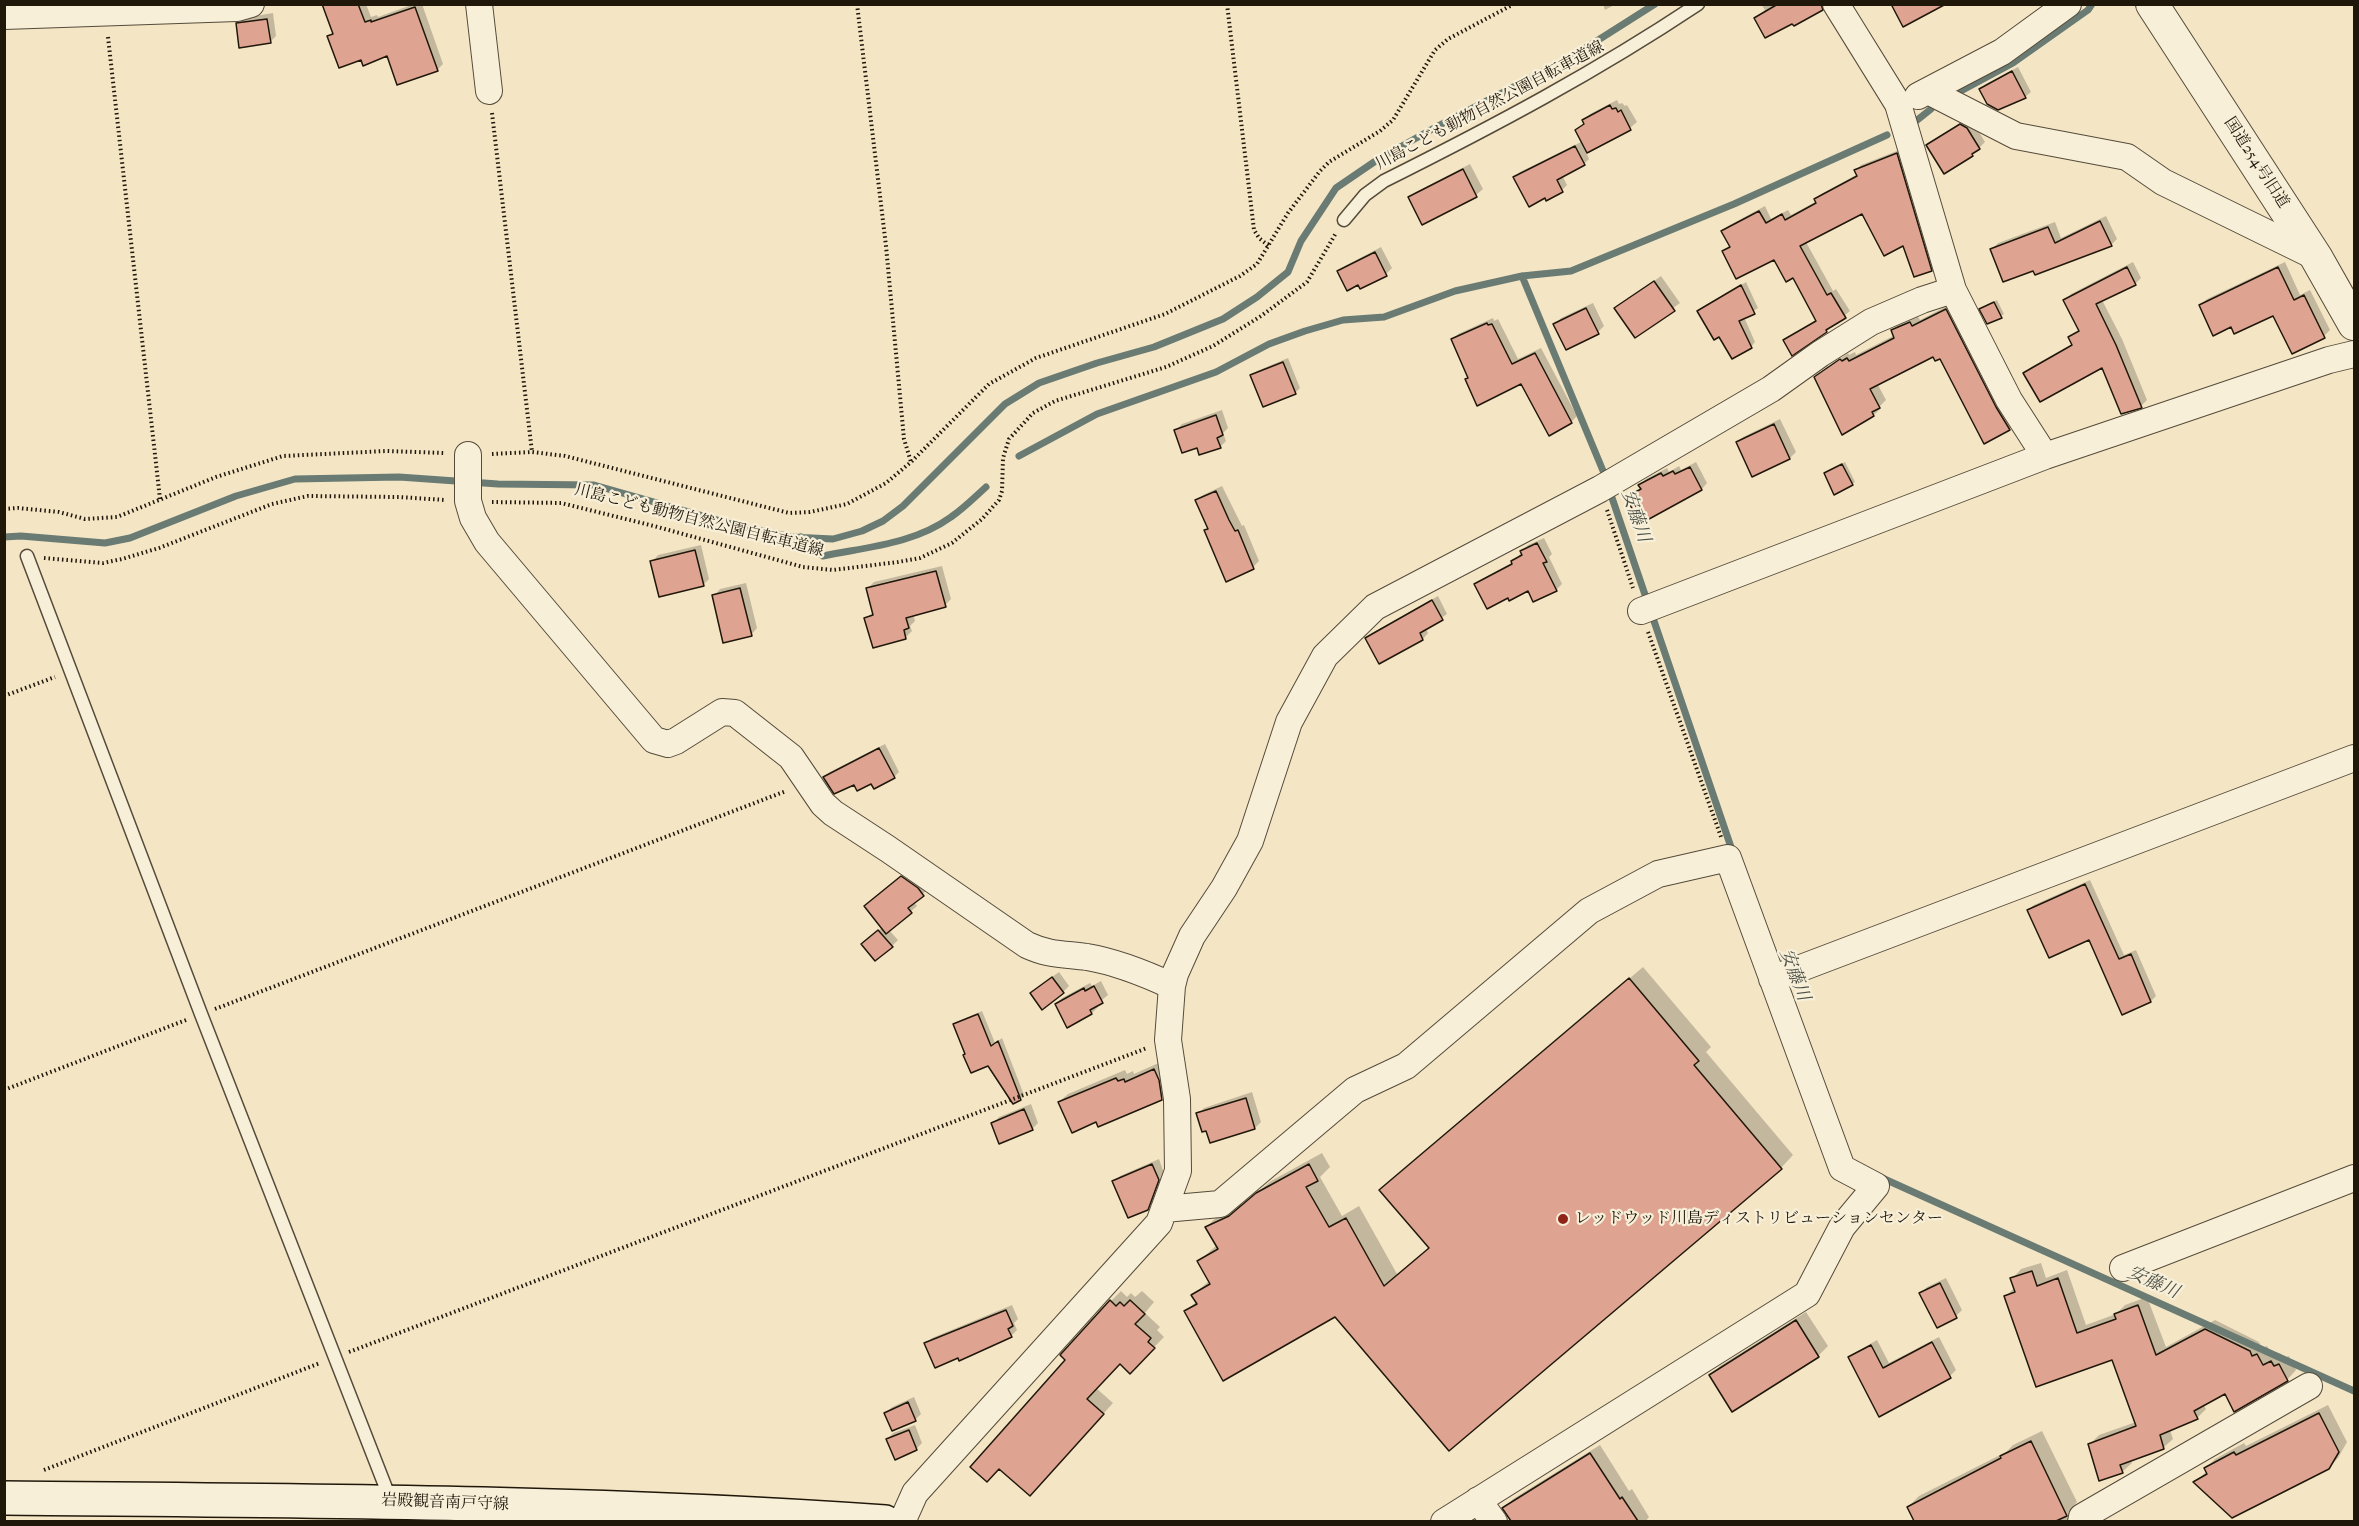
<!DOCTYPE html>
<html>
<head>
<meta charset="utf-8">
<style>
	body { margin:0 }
	#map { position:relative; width:2359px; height:1526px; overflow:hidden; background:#f4e6c5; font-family:"IM FELL French Canon",serif }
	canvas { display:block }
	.frame { position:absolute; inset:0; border:6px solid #20170b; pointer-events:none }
</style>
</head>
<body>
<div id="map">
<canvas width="2359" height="1526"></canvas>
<div class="frame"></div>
</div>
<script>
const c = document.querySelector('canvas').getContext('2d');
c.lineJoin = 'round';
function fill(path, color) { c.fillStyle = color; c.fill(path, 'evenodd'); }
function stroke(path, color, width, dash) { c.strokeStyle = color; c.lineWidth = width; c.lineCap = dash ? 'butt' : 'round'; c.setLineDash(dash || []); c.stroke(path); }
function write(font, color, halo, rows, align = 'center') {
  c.font = font + ' "IM FELL French Canon","Noto Serif JP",serif'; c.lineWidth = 4.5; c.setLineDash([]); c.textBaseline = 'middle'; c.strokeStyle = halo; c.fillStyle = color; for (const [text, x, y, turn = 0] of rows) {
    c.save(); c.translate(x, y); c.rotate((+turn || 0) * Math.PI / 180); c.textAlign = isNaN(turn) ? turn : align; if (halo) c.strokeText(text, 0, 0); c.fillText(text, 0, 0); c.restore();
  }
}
const shadow = new Path2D(`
	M 325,4 L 366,4 L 371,17 L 377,15 L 378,17 L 414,4 L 422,4 L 443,64 L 437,70 L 329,36 L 334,32 Z
	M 1603,4 L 1616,4 L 1605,10 Z
	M 1761,4 L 1826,4 L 1822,9 L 1756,18 L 1765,10 Z
	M 273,13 L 276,36 L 270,42 L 237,24 L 244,18 Z
	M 2018,67 L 2031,92 L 2025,97 L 2010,105 L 1981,89 L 1986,84 Z
	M 1617,100 L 1619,104 L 1622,103 L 1625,106 L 1627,105 L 1637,122 L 1630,128 L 1586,152 L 1589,159 L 1584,164 L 1562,175 L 1567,185 L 1562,190 L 1515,177 L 1520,172 L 1583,141 L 1577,130 L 1585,123 L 1584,120 L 1590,114 Z
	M 1967,119 L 1973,122 L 1985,142 L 1972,155 L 1928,145 Z
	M 1902,149 L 1936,264 L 1931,269 L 1904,244 L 1863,212 L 1806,242 L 1833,291 L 1836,289 L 1850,311 L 1826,331 L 1784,341 L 1817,319 L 1793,276 L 1775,258 L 1724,251 L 1730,245 L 1723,231 L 1728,226 L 1765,206 L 1771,219 L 1788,210 L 1791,215 L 1817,201 L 1816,199 L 1821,194 L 1858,174 L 1856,170 L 1861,165 Z
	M 1470,164 L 1483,189 L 1476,195 L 1423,223 L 1410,198 L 1416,192 Z
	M 2106,216 L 2117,239 L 2111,245 L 2034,269 L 1992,249 L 1998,243 L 2055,222 L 2061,238 Z
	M 1381,247 L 1392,268 L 1386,274 L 1339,272 L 1345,266 Z
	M 2133,262 L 2141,278 L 2135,284 L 2102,300 L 2122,339 L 2147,400 L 2141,406 L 2103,366 L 2025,373 L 2031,367 L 2073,344 L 2070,338 L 2080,329 L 2065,301 L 2071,294 Z
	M 2285,262 L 2300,295 L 2310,290 L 2330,330 L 2324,336 L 2274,314 L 2232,325 L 2200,305 L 2207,299 Z
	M 1661,276 L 1680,303 L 1635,336 L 1616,309 Z
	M 1746,282 L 1758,308 L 1744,317 L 1755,342 L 1751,347 L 1720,335 L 1699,311 Z
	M 1997,300 L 2004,314 L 1988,322 L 1981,309 Z
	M 1593,303 L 1604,326 L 1598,332 L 1555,324 L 1561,318 Z
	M 1953,303 L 2016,421 L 2009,429 L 1984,442 L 1941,357 L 1934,355 L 1877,383 L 1886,400 L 1880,406 L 1881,408 L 1874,415 L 1843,433 L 1816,377 L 1848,353 L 1849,355 L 1855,352 L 1856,355 L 1895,335 L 1892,330 L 1900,323 L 1917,315 L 1920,320 Z
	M 1493,318 L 1494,321 L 1498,319 L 1518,359 L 1541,348 L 1577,416 L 1571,422 L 1522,382 L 1469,377 L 1453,340 L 1458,334 Z
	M 1288,358 L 1300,388 L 1295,393 L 1252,376 L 1257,371 Z
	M 1222,410 L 1228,428 L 1223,433 L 1226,441 L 1220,447 L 1198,446 L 1176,430 L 1182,424 Z
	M 1780,419 L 1796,452 L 1790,458 L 1753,475 L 1737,443 L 1743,437 Z
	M 1696,462 L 1707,483 L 1702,489 L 1641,522 L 1628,497 L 1642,488 L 1640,485 L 1646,479 L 1667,468 L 1669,472 L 1679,466 L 1681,470 Z
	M 1845,462 L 1855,482 L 1852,484 L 1829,471 Z
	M 1222,486 L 1242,526 L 1244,525 L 1259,561 L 1253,567 L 1206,530 L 1209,527 L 1197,501 L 1203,495 Z
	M 1544,538 L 1552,554 L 1549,557 L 1562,584 L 1556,590 L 1528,589 L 1508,596 L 1476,585 L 1482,579 L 1513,562 L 1528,545 Z
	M 701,545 L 709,579 L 703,585 L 652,562 L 658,555 Z
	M 942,566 L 951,599 L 945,605 L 913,614 L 915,621 L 910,626 L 912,631 L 906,637 L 866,618 L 874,612 L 868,588 L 874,582 Z
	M 746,583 L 757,628 L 751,635 L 714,596 L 720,589 Z
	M 1438,596 L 1447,614 L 1426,629 L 1428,633 L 1423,639 L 1379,662 L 1367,638 L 1372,633 Z
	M 885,744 L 899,772 L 894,777 L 872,782 L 854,783 L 825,777 L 830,772 Z
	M 908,871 L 929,888 L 914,902 L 917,906 L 889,930 L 898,940 L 892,946 L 869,938 L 883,927 L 872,900 Z
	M 2090,880 L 2124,955 L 2136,950 L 2156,996 L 2151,1001 L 2123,1013 L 2090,938 L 2028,910 L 2034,905 Z
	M 1643,967 L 1711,1047 L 1706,1052 L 1793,1155 L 1781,1168 L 1336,1316 L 1186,1311 L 1197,1301 L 1193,1295 L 1210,1280 L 1199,1261 L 1217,1245 L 1206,1227 L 1219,1215 L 1244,1203 L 1271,1181 L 1322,1153 L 1330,1167 L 1320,1177 L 1342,1216 L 1359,1206 L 1397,1274 L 1430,1247 L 1394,1178 Z
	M 1059,972 L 1069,986 L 1063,992 L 1038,987 Z
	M 1101,981 L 1108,995 L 1096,1005 L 1098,1007 L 1092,1013 L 1056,1004 L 1062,998 L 1090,983 L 1092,986 Z
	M 982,1011 L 995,1043 L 1002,1038 L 1024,1095 L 1020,1099 L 955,1025 L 959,1021 Z
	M 1163,1061 L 1170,1090 L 1161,1099 L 1096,1120 L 1059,1102 L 1068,1094 L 1125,1070 L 1127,1074 L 1133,1071 L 1134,1074 Z
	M 1252,1092 L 1261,1122 L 1255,1128 L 1198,1114 L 1204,1108 Z
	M 1031,1104 L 1038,1123 L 1032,1129 L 993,1124 L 999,1117 Z
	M 1159,1159 L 1164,1173 L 1153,1202 L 1147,1209 L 1114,1182 L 1120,1176 Z
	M 2041,1263 L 2046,1278 L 2067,1270 L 2086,1325 L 2116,1314 L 2125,1305 L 2147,1297 L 2166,1347 L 2215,1320 L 2259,1342 L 2262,1348 L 2267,1346 L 2273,1357 L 2280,1353 L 2283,1358 L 2289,1356 L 2296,1370 L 2287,1380 L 2225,1392 L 2203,1404 L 2206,1409 L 2197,1418 L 2170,1430 L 2173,1439 L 2163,1448 L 2130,1459 L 2132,1463 L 2122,1472 L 2090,1444 L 2099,1435 L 2136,1422 L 2113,1358 L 2006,1296 L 2015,1287 L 2012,1279 L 2021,1269 Z
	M 1946,1278 L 1962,1310 L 1956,1316 L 1921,1293 L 1927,1287 Z
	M 1121,1291 L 1127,1297 L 1131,1293 L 1135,1297 L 1142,1291 L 1154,1302 L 1145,1313 L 1160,1327 L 1157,1330 L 1164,1337 L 1130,1372 L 1120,1362 L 1096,1388 L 1113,1403 L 1041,1484 L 1067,1360 L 1111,1301 Z
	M 1012,1305 L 1018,1319 L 1014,1323 L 1017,1330 L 1011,1336 L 926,1344 L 932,1338 Z
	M 1806,1312 L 1828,1346 L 1818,1356 L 1711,1375 L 1720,1366 Z
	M 1939,1337 L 1956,1370 L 1950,1376 L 1879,1415 L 1850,1358 L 1856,1352 L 1877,1340 L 1889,1363 Z
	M 914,1397 L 921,1414 L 915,1420 L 886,1413 L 892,1407 Z
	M 2328,1405 L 2347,1442 L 2338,1458 L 2328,1468 L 2195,1482 L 2207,1471 L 2206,1468 L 2215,1459 L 2244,1443 L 2246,1446 Z
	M 915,1425 L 922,1443 L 916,1449 L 887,1440 L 893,1433 Z
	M 2042,1431 L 2077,1502 L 2070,1510 L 2072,1515 L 2066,1522 L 1916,1522 L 1908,1507 L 1919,1496 L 2006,1452 L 2013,1445 Z
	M 1600,1445 L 1629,1491 L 1632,1489 L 1649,1517 L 1645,1522 L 1513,1522 L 1504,1508 L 1513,1499 Z`);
const stream = new Path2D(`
	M 1959,92 L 2013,63 L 2088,10 L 2092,4
	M 1916,121 L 1931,109
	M 1522,276 L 1606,478
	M 1019,456 L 1097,414 L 1216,372 L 1269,344 L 1305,331 L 1343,320 L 1384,317 L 1455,291 L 1522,276 L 1571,271 L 1734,204 L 1887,135
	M 1609,489 L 1733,853
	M 4,537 L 21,536 L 105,543 L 130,538 L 236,496 L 295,479 L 399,477 L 498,484 L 594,485 L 735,525 L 791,537 L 833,539 L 862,531 L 883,521 L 903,506 L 1005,404 L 1039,383 L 1097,363 L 1154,347 L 1223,319 L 1257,297 L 1288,272 L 1301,241 L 1336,188 L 1377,160 L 1436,127 L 1573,56 L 1655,4
	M 801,537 L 823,556 C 867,547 914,544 951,517 C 963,509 975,497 986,487
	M 1880,1177 L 2354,1391`);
const building = new Path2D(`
	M 322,4 L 358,4 L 365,22 L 371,20 L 371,22 L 415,7 L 438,71 L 397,85 L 387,56 L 363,66 L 361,60 L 339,68 L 327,36 L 333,34 Z
	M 1778,4 L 1821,4 L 1823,10 L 1794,26 L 1792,24 L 1765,38 L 1754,18 Z
	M 1891,4 L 1946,4 L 1903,27 Z
	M 267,19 L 271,43 L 239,48 L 236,23 Z
	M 2012,71 L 2026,98 L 1998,110 L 1987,104 L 1979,89 Z
	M 1610,105 L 1612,109 L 1616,108 L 1618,112 L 1621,110 L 1631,130 L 1587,153 L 1575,130 L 1584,124 L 1582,120 Z
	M 1960,124 L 1967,128 L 1980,149 L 1972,154 L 1973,156 L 1944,174 L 1926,145 Z
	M 1575,146 L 1585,165 L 1557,180 L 1563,192 L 1546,201 L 1545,198 L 1529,207 L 1513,177 Z
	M 1897,153 L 1932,271 L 1914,277 L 1903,246 L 1884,256 L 1862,214 L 1800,246 L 1827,295 L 1831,293 L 1846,318 L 1826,330 L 1827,332 L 1792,356 L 1783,340 L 1816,321 L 1793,278 L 1786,282 L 1774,260 L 1736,279 L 1722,251 L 1730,247 L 1721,231 L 1759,211 L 1766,223 L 1782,214 L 1785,220 L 1816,203 L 1814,199 L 1857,176 L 1854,170 Z
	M 1463,169 L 1477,197 L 1422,225 L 1408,197 Z
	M 2100,221 L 2112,246 L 2035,275 L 2033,271 L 2003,282 L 1990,249 L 2048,227 L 2055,243 Z
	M 1375,252 L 1387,276 L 1360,289 L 1358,285 L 1347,291 L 1337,271 Z
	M 2127,267 L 2136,285 L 2096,304 L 2116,345 L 2142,408 L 2121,414 L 2102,368 L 2040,402 L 2023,373 L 2072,345 L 2068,337 L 2079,331 L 2063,300 Z
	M 2278,267 L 2294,300 L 2304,295 L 2325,338 L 2292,354 L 2273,316 L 2234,334 L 2231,327 L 2213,336 L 2199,305 Z
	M 1654,281 L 1675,311 L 1635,338 L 1614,308 Z
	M 1741,285 L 1755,314 L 1739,321 L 1752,348 L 1732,359 L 1719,337 L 1714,340 L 1697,311 Z
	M 1994,302 L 2002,318 L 1987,324 L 1979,309 Z
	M 1586,308 L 1599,334 L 1566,350 L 1553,324 Z
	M 1946,309 L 1996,407 L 2010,430 L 1984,444 L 1940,359 L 1935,361 L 1933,357 L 1870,389 L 1880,408 L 1872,412 L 1874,416 L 1842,435 L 1814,377 L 1840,359 L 1842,361 L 1847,358 L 1849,361 L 1894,338 L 1891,330 L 1910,322 L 1912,326 Z
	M 1487,323 L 1488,325 L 1492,324 L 1512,364 L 1535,353 L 1572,423 L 1549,436 L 1521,384 L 1477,406 L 1465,379 L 1468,378 L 1451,339 Z
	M 1283,362 L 1296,394 L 1263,407 L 1250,375 Z
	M 1216,415 L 1223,435 L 1217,438 L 1221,448 L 1199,455 L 1197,448 L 1182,453 L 1174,430 Z
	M 1774,424 L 1790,459 L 1752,477 L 1736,442 Z
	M 1842,464 L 1853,485 L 1834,495 L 1824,473 Z
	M 1690,467 L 1702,490 L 1640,524 L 1626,497 L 1641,489 L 1638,485 L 1661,473 L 1663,476 L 1673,471 L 1675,474 Z
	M 1216,491 L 1229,520 L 1235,531 L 1238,530 L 1254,569 L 1226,582 L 1204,530 L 1208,529 L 1195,500 Z
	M 1537,543 L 1547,562 L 1543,563 L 1557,591 L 1533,602 L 1528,591 L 1509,601 L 1508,598 L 1487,609 L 1474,584 L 1512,564 L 1511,561 L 1522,555 L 1520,551 Z
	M 695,550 L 704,586 L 659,597 L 650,561 Z
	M 936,571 L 946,607 L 906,618 L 909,628 L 904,630 L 906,639 L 873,648 L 864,618 L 873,615 L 866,588 Z
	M 740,588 L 752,636 L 723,643 L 712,595 Z
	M 1432,600 L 1443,620 L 1420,633 L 1423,640 L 1379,664 L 1365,638 Z
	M 879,748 L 895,778 L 874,789 L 871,784 L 857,791 L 854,785 L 834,794 L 823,777 Z
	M 901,876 L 918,888 L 924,896 L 908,908 L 912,913 L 886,934 L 864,906 Z
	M 2085,884 L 2119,959 L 2131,954 L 2151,1002 L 2122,1015 L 2089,940 L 2049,958 L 2027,910 Z
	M 878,930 L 893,947 L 875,961 L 861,944 Z
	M 1052,977 L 1064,993 L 1042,1010 L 1030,993 Z
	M 1629,978 L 1699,1061 L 1694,1065 L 1782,1169 L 1449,1451 L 1335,1317 L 1223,1381 L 1184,1311 L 1197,1304 L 1191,1295 L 1210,1284 L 1197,1261 L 1218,1249 L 1205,1227 L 1229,1216 L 1256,1193 L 1309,1164 L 1318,1181 L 1306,1187 L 1329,1227 L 1346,1218 L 1384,1286 L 1429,1248 L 1379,1190 Z
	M 1094,986 L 1103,1003 L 1090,1010 L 1092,1014 L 1067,1028 L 1055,1004 L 1084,988 L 1085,991 Z
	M 978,1014 L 991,1046 L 998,1041 L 1021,1100 L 1013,1104 L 988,1066 L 971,1073 L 963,1055 L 965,1054 L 953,1024 Z
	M 1154,1069 L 1159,1080 L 1162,1100 L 1098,1127 L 1096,1122 L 1072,1133 L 1058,1102 L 1116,1078 L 1118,1081 L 1124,1079 L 1125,1082 Z
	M 1246,1098 L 1255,1129 L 1210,1143 L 1206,1131 L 1202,1132 L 1196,1113 Z
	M 1024,1109 L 1033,1130 L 999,1144 L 991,1123 Z
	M 1152,1164 L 1159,1180 L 1148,1210 L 1128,1218 L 1112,1181 Z
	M 2032,1271 L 2037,1286 L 2058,1278 L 2077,1333 L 2116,1319 L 2114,1314 L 2138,1305 L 2156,1355 L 2205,1329 L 2250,1351 L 2252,1356 L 2257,1354 L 2263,1365 L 2271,1361 L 2274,1366 L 2279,1364 L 2288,1381 L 2234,1412 L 2225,1394 L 2194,1411 L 2198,1419 L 2160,1435 L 2164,1449 L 2120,1465 L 2123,1473 L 2099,1481 L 2088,1444 L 2136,1426 L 2112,1360 L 2036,1387 L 2004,1296 L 2015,1292 L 2010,1278 Z
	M 1940,1283 L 1957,1318 L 1937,1328 L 1919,1293 Z
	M 1110,1300 L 1116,1306 L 1120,1302 L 1124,1306 L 1130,1300 L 1145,1314 L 1135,1324 L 1151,1338 L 1148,1342 L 1155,1348 L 1130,1374 L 1120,1364 L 1087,1399 L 1104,1414 L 1030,1496 L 999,1469 L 987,1482 L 970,1467 L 1065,1360 L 1060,1355 Z
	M 1006,1310 L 1013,1326 L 1008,1329 L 1012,1337 L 959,1361 L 958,1358 L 935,1368 L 924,1343 Z
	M 1796,1320 L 1819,1357 L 1732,1412 L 1709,1375 Z
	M 1932,1342 L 1951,1378 L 1879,1417 L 1848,1357 L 1871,1345 L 1883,1368 Z
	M 908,1402 L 916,1421 L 892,1431 L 884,1413 Z
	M 2319,1413 L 2339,1452 L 2329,1469 L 2232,1518 L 2193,1482 L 2207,1474 L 2204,1468 L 2234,1452 L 2236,1455 Z
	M 909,1430 L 917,1450 L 895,1460 L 886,1439 Z
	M 2031,1441 L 2067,1516 L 2056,1521 L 1914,1521 L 1907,1507 L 2001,1458 L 2000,1456 Z
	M 1590,1453 L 1620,1499 L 1622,1497 L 1638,1521 L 1511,1521 L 1502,1508 Z`);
const path = new Path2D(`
	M 857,4 L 886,246 L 904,439 L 911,462
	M 1227,4 L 1254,230 L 1259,238 L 1269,246
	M 108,37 L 160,499
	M 492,113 L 532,452
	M 492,454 L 532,452 L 565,456 L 789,513 L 810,512 L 847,504 L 886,483 L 911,462 L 989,384 L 1036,358 L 1165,314 L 1240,276 L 1257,264 L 1288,213 L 1320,171 L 1329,162 L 1380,131 L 1393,120 L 1435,50 L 1448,39 L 1514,4
	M 492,502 L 561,503 L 654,526 L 803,567 L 833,570 L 898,562 L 920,558 L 952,543 L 982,519 L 999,500 L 1002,491 L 1003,458 L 1009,439 L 1033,413 L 1055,401 L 1166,367 L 1213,346 L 1261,316 L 1307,282 L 1336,233
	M 4,509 L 18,508 L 59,512 L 85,519 L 117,517 L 216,477 L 283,456 L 386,451 L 445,453
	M 1607,510 L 1633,588
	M 44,558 L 103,563 L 122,559 L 159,548 L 272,504 L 308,496 L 399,497 L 445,500
	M 1648,632 L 1721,837
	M 4,696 L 55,677
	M 215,1009 L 786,791
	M 4,1090 L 186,1020
	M 349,1352 L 1147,1048
	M 44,1470 L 320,1363`);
const service = new Path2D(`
	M 1344,220 L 1365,195 L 1384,181 C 1494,126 1596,72 1698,4
	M 27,556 L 201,1014 L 391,1501`);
const minor = new Path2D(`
	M 479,4 L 489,91
	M 1836,4 L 1898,104 L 1953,290 L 2009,400 L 2045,456
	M 4,16 L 237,8 L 251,4
	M 1930,92 L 2016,136 L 2127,157 L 2163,182 L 2316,257
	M 1918,96 L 2002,52 L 2068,4
	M 468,455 L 468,501 L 473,518 L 487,542 L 654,740 L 668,744 L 676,741 L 722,712 L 735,713 L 791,757 L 823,804 L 833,813 L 888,849 L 1027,945 C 1048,955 1065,954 1087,957 C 1117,962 1144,973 1172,986
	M 1641,611 L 2045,456 L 2329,360 L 2354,354
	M 1772,979 L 2354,758
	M 1164,1209 L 1220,1204 L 1355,1090 L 1406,1066 L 1589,911 L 1658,874 L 1728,858 L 1842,1168 L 1876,1186 L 1842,1227 L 1807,1294 L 1444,1522
	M 2123,1268 L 2354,1178
	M 1478,1500 L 1494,1522
	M 902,1522 L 915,1493 L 1159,1223 L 1178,1171 L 1177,1099 L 1168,1040 L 1172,986 L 1175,974 L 1192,936 L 1224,888 L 1250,841 L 1289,722 L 1325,656 L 1375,607 L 1600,489 L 1771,389 L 1820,354 L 1871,322 L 1922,300 L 1953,290
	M 2081,1522 L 2082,1517 L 2309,1386`);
const tertiary = new Path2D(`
	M 2152,4 L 2316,257 L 2354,324`);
const secondary = new Path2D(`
	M 4,1498 C 298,1501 592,1501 885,1522`);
const markers = [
	[1563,1219,6,"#8f2418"]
];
const streetNames = [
	["川島こども動物自然公園自転車道線",1490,106,-28],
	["国道254号旧道",2256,163,57],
	["川島こども動物自然公園自転車道線",699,521,14],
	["岩殿観音南戸守線",445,1503,2]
];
const poiNames = [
	["レッドウッド川島ディストリビューションセンター",1575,1219]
];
const waterNames = [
	["安藤川",1635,516,71],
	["安藤川",1794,975,69],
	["安藤川",2153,1283,24]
];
fill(shadow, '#0003');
stroke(stream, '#6a7b73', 7);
fill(building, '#dfa491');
stroke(building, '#20170b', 1.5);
stroke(service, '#554b3a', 15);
stroke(minor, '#554b3a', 28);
stroke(tertiary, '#554b3a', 34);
stroke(secondary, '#20170b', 36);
stroke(path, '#20170b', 4, [1.5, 3]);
stroke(service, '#f8efd9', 12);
stroke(minor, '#f8efd9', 26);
stroke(tertiary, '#f8efd9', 32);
stroke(secondary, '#f8efd9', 33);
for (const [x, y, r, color] of markers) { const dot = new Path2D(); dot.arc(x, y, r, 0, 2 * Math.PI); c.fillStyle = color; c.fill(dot); stroke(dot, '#f8efd9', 2); }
write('16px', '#20170b', '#f8efd9', streetNames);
write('16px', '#20170b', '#f8efd9', poiNames, 'left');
write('italic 18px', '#4b5148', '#f8efd9', waterNames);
</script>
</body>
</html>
